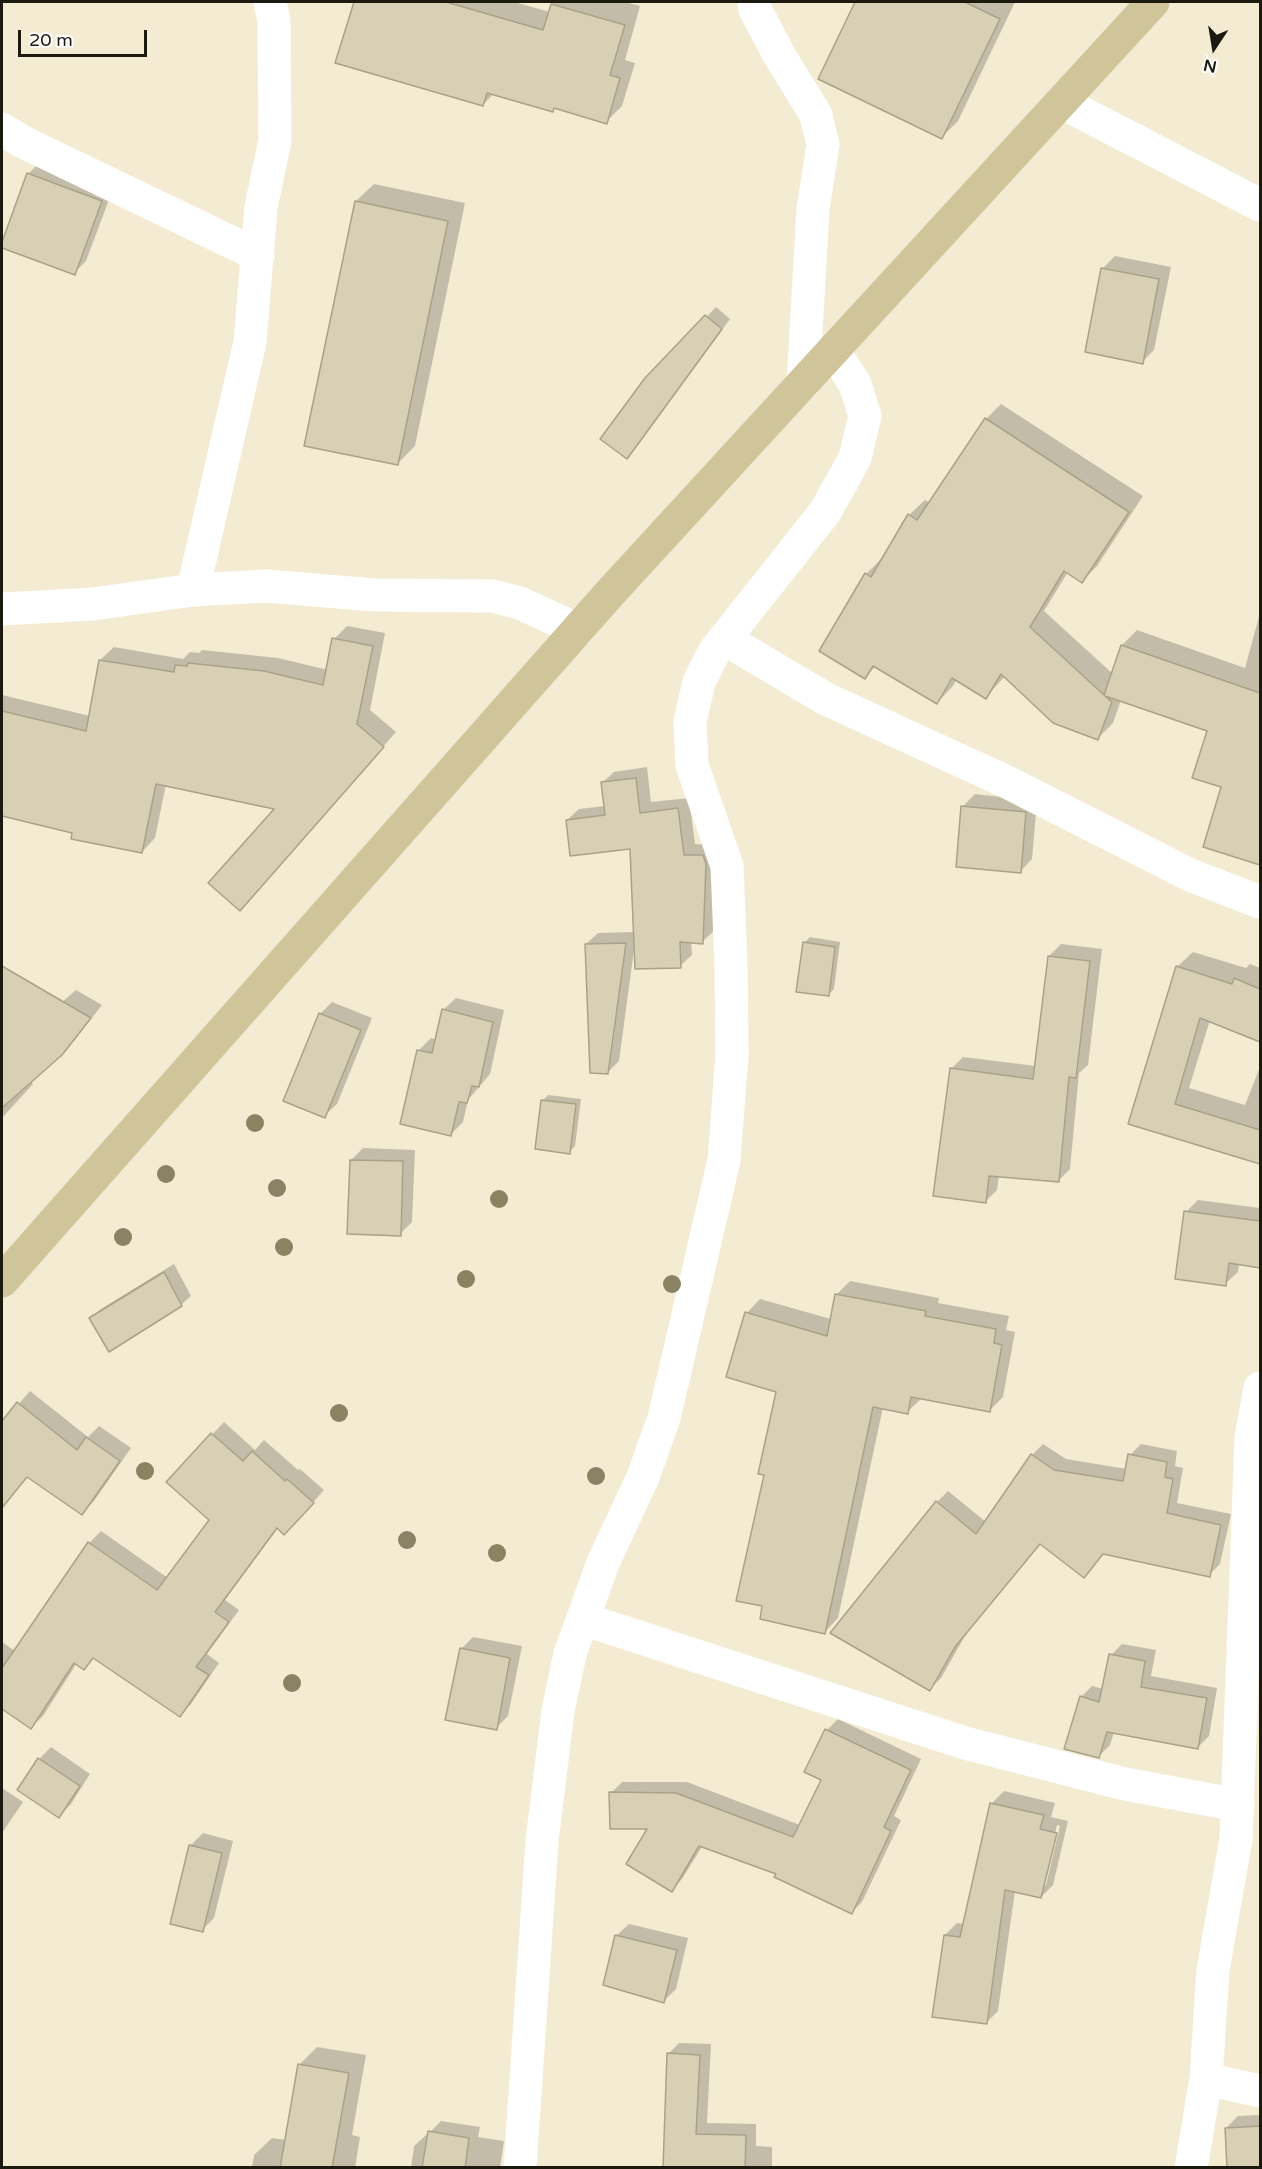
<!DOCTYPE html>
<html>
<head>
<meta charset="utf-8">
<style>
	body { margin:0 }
	#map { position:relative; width:1262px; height:2169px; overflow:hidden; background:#f4ecd2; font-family:"Varela Round",sans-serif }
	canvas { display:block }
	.frame { position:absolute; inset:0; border:3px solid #1c190f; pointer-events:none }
	.north { position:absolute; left:1184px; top:18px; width:60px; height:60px; -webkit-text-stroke:4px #fff; paint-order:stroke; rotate:192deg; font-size:16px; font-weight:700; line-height:24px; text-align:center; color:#1c190f }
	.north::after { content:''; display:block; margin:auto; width:21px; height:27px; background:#1c190f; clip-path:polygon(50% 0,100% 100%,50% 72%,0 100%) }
	.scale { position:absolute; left:18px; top:30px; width:129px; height:27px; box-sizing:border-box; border:3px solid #1c190f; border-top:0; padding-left:8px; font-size:18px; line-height:21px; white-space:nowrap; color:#1c190f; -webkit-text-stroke:4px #fff; paint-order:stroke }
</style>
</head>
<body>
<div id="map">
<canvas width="1262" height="2169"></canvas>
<div class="frame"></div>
<div class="north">N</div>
<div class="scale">20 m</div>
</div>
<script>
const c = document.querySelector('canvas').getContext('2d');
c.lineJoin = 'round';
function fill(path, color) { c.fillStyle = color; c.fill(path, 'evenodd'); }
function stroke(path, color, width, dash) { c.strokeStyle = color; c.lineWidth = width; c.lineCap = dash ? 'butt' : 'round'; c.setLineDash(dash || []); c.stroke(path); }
const shadow = new Path2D(`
	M 355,2 L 514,2 L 550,12 L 553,2 L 625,2 L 640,6 L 625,60 L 635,63 L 622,106 L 606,122 L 556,107 L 553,110 L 494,93 L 483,105 L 337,62 Z
	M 857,2 L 1015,2 L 958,121 L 942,137 L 820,79 Z
	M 40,162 L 113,189 L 86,261 L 74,273 L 2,247 L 28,174 Z
	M 374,184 L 465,203 L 415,446 L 397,464 L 356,201 Z
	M 1115,256 L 1171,267 L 1154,350 L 1142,362 L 1103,268 Z
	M 716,307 L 730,319 L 636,448 L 627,457 L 646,379 Z
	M 1001,404 L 1143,496 L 1097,566 L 1082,581 L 1068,572 L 1044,611 L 1113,674 L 1122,645 L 1137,630 L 1245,668 L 1260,613 L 1260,863 L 1205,846 L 1223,786 L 1209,730 L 1121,700 L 1113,723 L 1098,738 L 1005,676 L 986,697 L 957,679 L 952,687 L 937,703 L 876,666 L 865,677 L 866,574 L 881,559 L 883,560 L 909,515 L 925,500 L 930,503 L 986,419 Z
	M 347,626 L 385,633 L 370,710 L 396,732 L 253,895 L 276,808 L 166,784 L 155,838 L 142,852 L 74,831 L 2,814 L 2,695 L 90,716 L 100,660 L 114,647 L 183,659 L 190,652 L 199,653 L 202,650 L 278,658 L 328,670 L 334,639 Z
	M 647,767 L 651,802 L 689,798 L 695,844 L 715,845 L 714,931 L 702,942 L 691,941 L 692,955 L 680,966 L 634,950 L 619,1061 L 608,1072 L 586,944 L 598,933 L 635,932 L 632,848 L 567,820 L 579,809 L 605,806 L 602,783 L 614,772 Z
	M 975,794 L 1037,801 L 1032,859 L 1020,872 L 963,806 Z
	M 810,937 L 840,942 L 834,989 L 828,995 L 804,943 Z
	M 1061,944 L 1102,949 L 1088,1065 L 1079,1073 L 1070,1169 L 1058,1181 L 999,1175 L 997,1190 L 985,1202 L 951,1069 L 963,1057 L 1036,1066 L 1049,956 Z
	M 1193,952 L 1246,968 L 1250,964 L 1260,968 L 1260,1040 L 1210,1020 L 1189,1088 L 1245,1105 L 1260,1067 L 1260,1163 L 1130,1123 L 1177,967 Z
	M 76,990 L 102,1005 L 74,1041 L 30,1081 L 33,1084 L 2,1118 L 2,1070 L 31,1038 L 39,1022 Z
	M 456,998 L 504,1010 L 490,1074 L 468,1100 L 463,1122 L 451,1134 L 402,1123 L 419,1050 L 431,1038 L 437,1040 L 443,1010 Z
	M 332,1002 L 372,1018 L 337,1104 L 324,1116 L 320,1014 Z
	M 548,1095 L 581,1099 L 575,1146 L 569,1152 L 542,1101 Z
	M 363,1148 L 415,1150 L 412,1222 L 400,1234 L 351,1160 Z
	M 1198,1200 L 1260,1208 L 1260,1266 L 1239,1263 L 1238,1272 L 1225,1284 L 1186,1212 Z
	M 174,1264 L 191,1296 L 181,1305 L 91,1318 L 101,1309 Z
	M 850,1281 L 939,1298 L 938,1303 L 1009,1316 L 1006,1330 L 1015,1332 L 1003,1397 L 990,1410 L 922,1398 L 907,1412 L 883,1407 L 838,1618 L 825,1632 L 764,1605 L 766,1474 L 777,1391 L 747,1313 L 760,1299 L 831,1319 L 836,1295 Z
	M 30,1391 L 88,1437 L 99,1426 L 131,1448 L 94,1501 L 82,1513 L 28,1476 L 2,1508 L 2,1455 L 5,1451 L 2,1448 L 2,1423 Z
	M 224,1422 L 255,1450 L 264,1440 L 298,1470 L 300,1469 L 324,1490 L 296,1522 L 278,1528 L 225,1600 L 239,1610 L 207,1654 L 219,1663 L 191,1704 L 179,1715 L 95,1657 L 84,1668 L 77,1663 L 43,1716 L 31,1727 L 2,1708 L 2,1642 L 15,1651 L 89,1543 L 101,1531 L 168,1578 L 211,1520 L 168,1482 Z
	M 1043,1444 L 1066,1459 L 1127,1469 L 1130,1455 L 1141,1444 L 1177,1451 L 1175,1466 L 1183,1468 L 1177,1503 L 1231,1514 L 1220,1564 L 1209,1575 L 1105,1553 L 1084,1576 L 1041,1543 L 966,1634 L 941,1678 L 930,1689 L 937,1502 L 948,1491 L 986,1522 L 1032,1455 Z
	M 473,1637 L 522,1646 L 508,1716 L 496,1728 L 461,1649 Z
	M 1122,1644 L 1156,1650 L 1151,1676 L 1217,1688 L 1209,1736 L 1198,1747 L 1114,1732 L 1110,1745 L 1099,1756 L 1081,1697 L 1092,1686 L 1103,1689 L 1111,1655 Z
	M 838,1719 L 921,1759 L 894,1816 L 901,1820 L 862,1902 L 851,1913 L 778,1873 L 703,1845 L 682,1879 L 671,1890 L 650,1828 L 611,1793 L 622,1782 L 687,1782 L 800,1825 L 823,1779 L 806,1771 L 827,1730 Z
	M 51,1747 L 90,1774 L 71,1804 L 59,1816 L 39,1759 Z
	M 2,1788 L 23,1802 L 2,1833 Z
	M 1004,1791 L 1055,1803 L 1051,1817 L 1068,1821 L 1053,1885 L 1041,1897 L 1015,1891 L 998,2011 L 986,2023 L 945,1935 L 957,1923 L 965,1924 L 992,1803 ZM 1057,1825 L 1060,1826 L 1046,1885 L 1043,1885 Z
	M 203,1833 L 233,1841 L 214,1918 L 202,1930 L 191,1845 Z
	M 629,1924 L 688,1938 L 676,1989 L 664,2001 L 616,1936 Z
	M 679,2043 L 711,2044 L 707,2123 L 756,2124 L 756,2146 L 772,2147 L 772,2168 L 665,2168 L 668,2054 Z
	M 317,2047 L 366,2055 L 352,2135 L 360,2137 L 355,2168 L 252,2168 L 254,2155 L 272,2138 L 286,2140 L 299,2065 Z
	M 1260,2115 L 1260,2168 L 1229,2168 L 1226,2128 L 1238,2116 Z
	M 441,2121 L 480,2127 L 478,2137 L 504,2141 L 500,2168 L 411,2168 L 414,2146 L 426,2135 L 429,2135 L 430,2132 Z`);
const building = new Path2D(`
	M 354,2 L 446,2 L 543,30 L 551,4 L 625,25 L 610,75 L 620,78 L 607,124 L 554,108 L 553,112 L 487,93 L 483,106 L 335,63 Z
	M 855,2 L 965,2 L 1000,19 L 942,139 L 818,79 Z
	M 27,173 L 102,201 L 75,275 L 2,248 L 2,242 Z
	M 355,201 L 448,221 L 398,465 L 304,446 Z
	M 1101,268 L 1159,279 L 1143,364 L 1085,352 Z
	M 705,315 L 722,329 L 627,459 L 600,439 L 645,378 Z
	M 985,418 L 1129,512 L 1082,583 L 1064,571 L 1030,627 L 1104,695 L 1121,645 L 1260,693 L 1260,865 L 1203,847 L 1221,787 L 1192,778 L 1207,731 L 1105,696 L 1112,702 L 1098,740 L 1053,723 L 1001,674 L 986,699 L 952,678 L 937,704 L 873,666 L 865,679 L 819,651 L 865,573 L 871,577 L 908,514 L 917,520 Z
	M 332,638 L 373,646 L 357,724 L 384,747 L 240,911 L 208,883 L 274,809 L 156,784 L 142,853 L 71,839 L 72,833 L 2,816 L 2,711 L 86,731 L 99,660 L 174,672 L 175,665 L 187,666 L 188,663 L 264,671 L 323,685 Z
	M 636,778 L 640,813 L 678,808 L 684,855 L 703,855 L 706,864 L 703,944 L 680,942 L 681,968 L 635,969 L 630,849 L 570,856 L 566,820 L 605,815 L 601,782 Z
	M 961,806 L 1026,812 L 1021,873 L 956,867 Z
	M 803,942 L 835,947 L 829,996 L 796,992 Z
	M 626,943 L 608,1074 L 590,1073 L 585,944 Z
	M 1048,956 L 1090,961 L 1076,1078 L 1069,1077 L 1059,1182 L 989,1176 L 986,1203 L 933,1196 L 950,1068 L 1033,1079 Z
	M 2,966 L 91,1018 L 62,1055 L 2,1108 Z
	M 1176,966 L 1232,984 L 1234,978 L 1260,989 L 1260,1042 L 1200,1018 L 1175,1104 L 1260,1130 L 1260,1164 L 1128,1124 Z
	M 442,1009 L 493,1022 L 479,1087 L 472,1086 L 467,1103 L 459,1102 L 451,1136 L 400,1124 L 417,1050 L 432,1053 Z
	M 319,1013 L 361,1030 L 325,1118 L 283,1101 Z
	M 541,1100 L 576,1104 L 570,1154 L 535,1149 Z
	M 350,1160 L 403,1161 L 401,1236 L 347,1234 Z
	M 1184,1211 L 1260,1221 L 1260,1268 L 1229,1263 L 1226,1286 L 1175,1279 Z
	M 164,1272 L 182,1306 L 109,1352 L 89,1318 Z
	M 835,1294 L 926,1311 L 925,1316 L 996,1329 L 994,1343 L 1002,1345 L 990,1412 L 911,1397 L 908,1414 L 873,1407 L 825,1634 L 760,1619 L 762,1606 L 736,1601 L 764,1475 L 758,1474 L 776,1392 L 726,1377 L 745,1312 L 827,1336 Z
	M 17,1402 L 77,1450 L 86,1437 L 120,1461 L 82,1515 L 27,1477 L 2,1508 L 2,1421 Z
	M 211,1433 L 243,1461 L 252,1451 L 285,1481 L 287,1479 L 314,1503 L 284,1535 L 277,1528 L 215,1612 L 229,1622 L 196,1667 L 209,1675 L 180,1717 L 93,1658 L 84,1670 L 74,1663 L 31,1729 L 2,1709 L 2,1668 L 88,1542 L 157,1590 L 209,1520 L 166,1482 Z
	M 1031,1454 L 1054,1470 L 1123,1481 L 1128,1454 L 1167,1462 L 1165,1477 L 1173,1479 L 1167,1513 L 1221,1525 L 1210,1577 L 1103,1554 L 1084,1578 L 1040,1544 L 955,1647 L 930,1691 L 830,1633 L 936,1501 L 976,1534 Z
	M 460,1648 L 510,1658 L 497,1730 L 445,1720 Z
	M 1109,1654 L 1145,1661 L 1141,1687 L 1207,1698 L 1198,1749 L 1107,1732 L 1099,1758 L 1064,1749 L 1080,1696 L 1099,1702 Z
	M 825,1729 L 911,1770 L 884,1827 L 891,1831 L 852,1914 L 774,1877 L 776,1874 L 699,1846 L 672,1892 L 626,1864 L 647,1829 L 610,1829 L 609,1792 L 676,1793 L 793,1837 L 821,1780 L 804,1772 Z
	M 38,1758 L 80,1786 L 59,1818 L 17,1790 Z
	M 990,1803 L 1044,1815 L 1040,1829 L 1057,1833 L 1041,1898 L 1005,1890 L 987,2024 L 932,2017 L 944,1935 L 960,1937 Z
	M 189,1845 L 222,1853 L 203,1932 L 170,1924 Z
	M 615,1935 L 677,1950 L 664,2003 L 603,1985 Z
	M 667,2053 L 700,2055 L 696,2134 L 746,2135 L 745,2168 L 663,2168 Z
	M 298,2064 L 349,2073 L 332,2168 L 280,2168 Z
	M 1260,2126 L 1260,2168 L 1227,2168 L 1225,2128 Z
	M 428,2131 L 469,2138 L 465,2168 L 422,2168 Z`);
const minor = new Path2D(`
	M 754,2 L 755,9 L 778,53 L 816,115 L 823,145 L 813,209 L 803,384
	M 1061,102 L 1260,205
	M 2,129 L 23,142 L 258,255
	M 193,590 L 250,342 L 261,207 L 275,141 L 274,21 L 270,2
	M 2,609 L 93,604 L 193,590 L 266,586 L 375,595 L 492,596 L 520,603 L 578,630
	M 725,639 L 826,699 L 1005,781 L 1190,875 L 1260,902
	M 583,1619 L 965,1743 L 1125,1784 L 1238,1805
	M 1206,2079 L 1260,2091
	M 520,2168 L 542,1841 L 558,1711 L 570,1654 L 603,1563 L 643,1477 L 664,1418 L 724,1160 L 732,1055 L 731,965 L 727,866 L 692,765 L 690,722 L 699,682 L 714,652 L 825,512 L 855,458 L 865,416 L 855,384 L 833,351
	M 1191,2168 L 1206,2079 L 1213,1970 L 1236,1839 L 1251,1438 L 1260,1388`);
const major = new Path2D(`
	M 2,1281 L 610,593 L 1153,2`);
const trees = [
	[255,1123],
	[166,1174],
	[277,1188],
	[499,1199],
	[123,1237],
	[284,1247],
	[466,1279],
	[672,1284],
	[339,1413],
	[145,1471],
	[596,1476],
	[407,1540],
	[497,1553],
	[292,1683]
];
fill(shadow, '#0003');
fill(building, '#d7d0b5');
stroke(building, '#a9a289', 1.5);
stroke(minor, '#fff', 33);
stroke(major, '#cfc49a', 33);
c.fillStyle = '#8a8262';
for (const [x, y] of trees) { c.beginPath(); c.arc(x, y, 9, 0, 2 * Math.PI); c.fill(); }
</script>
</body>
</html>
